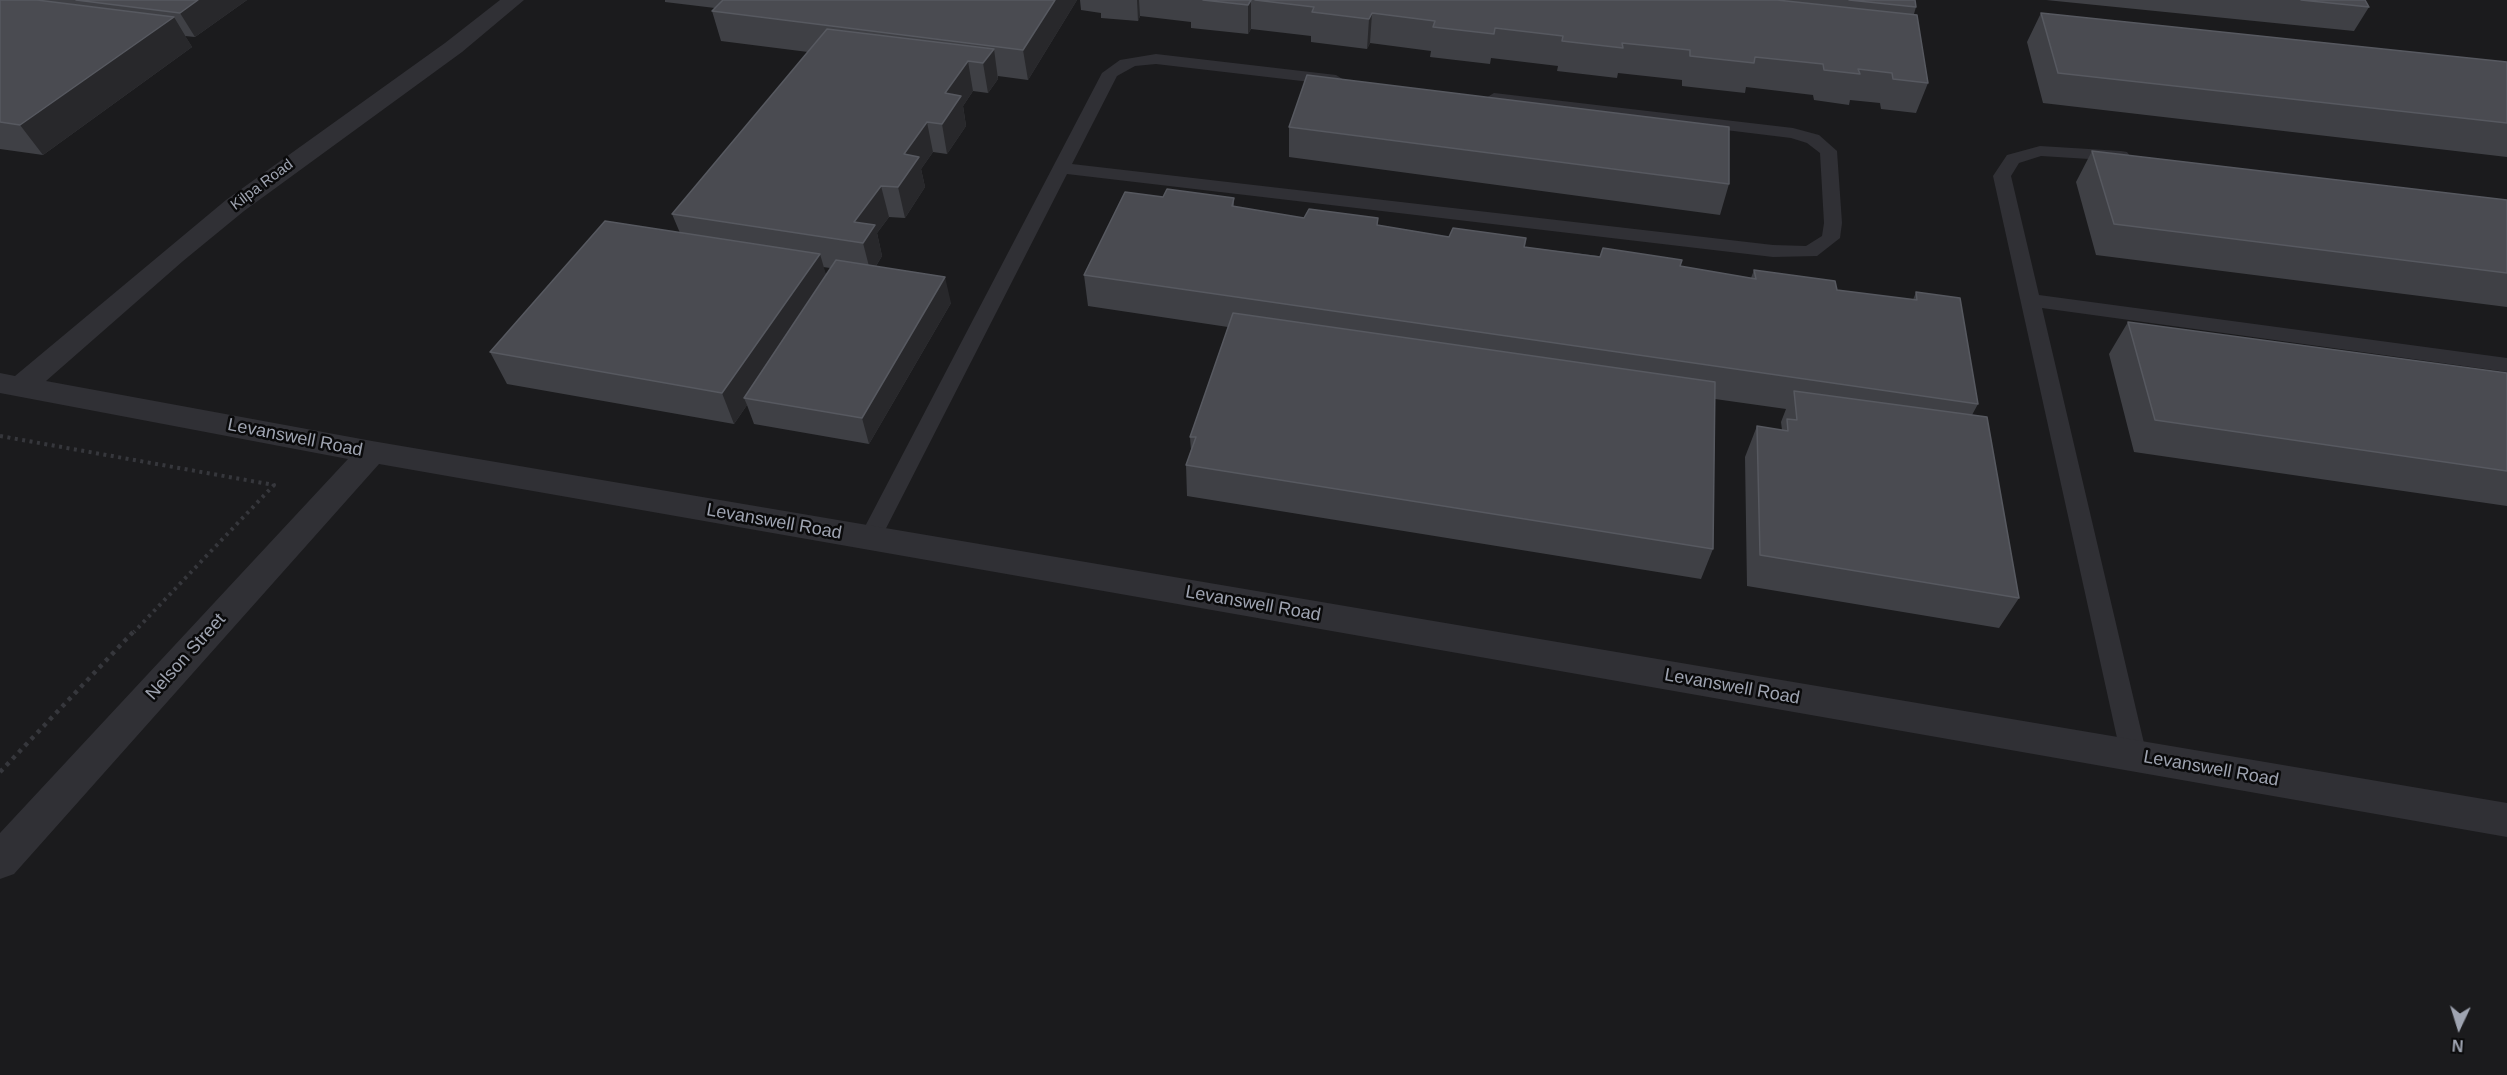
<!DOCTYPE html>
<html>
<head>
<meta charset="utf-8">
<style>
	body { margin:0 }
	#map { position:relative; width:2507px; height:1075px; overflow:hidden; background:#0f0f10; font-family:Arial,sans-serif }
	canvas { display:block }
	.north { position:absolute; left:2429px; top:997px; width:60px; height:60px; -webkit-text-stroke:4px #0a0a0b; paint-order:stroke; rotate:184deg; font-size:16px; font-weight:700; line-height:24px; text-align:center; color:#9fa4b1 }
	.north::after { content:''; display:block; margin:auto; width:21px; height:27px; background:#9fa4b1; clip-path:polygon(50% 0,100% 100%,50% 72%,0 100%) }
</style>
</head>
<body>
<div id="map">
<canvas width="2507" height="1075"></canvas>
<div class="north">N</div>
</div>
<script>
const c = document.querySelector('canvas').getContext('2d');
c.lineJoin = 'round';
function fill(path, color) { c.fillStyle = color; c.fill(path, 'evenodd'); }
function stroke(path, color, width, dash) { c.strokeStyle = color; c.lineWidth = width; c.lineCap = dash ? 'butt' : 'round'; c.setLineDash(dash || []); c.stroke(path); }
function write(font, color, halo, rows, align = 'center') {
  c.font = font + ' Arial,sans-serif'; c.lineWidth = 5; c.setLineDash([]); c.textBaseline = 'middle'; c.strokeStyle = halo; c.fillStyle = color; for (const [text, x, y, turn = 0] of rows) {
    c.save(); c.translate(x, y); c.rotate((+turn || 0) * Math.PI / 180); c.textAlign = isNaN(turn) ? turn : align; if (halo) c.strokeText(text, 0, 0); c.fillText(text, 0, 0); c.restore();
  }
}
const built = new Path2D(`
	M 0,0 L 2507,0 L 2507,1075 L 0,1075 Z`);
const pathFar1 = new Path2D(`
	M 0,436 L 274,485 L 134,632`);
const path = new Path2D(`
	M 0,772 L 135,630`);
const service = new Path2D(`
	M 1156,54 L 1336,75 L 1344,80 L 1336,85 L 1156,64 L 1135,66 L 1117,76 L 1072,164 L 1773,245 L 1806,246 L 1822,236 L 1824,223 L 1820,153 L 1807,143 L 1791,138 L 1488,101 L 1486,98 L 1494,93 L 1793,128 L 1819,135 L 1837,151 L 1842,223 L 1840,238 L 1817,256 L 1773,257 L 1067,174 L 878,544 L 870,546 L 862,544 L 859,538 L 1102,73 L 1120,60 Z
	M 2040,146 L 2121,151 L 2127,152 L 2130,156 L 2127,160 L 2121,161 L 2041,156 L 2019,163 L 2011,176 L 2039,295 L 2507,358 L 2507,372 L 2042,308 L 2147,756 L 2143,764 L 2134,767 L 2125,764 L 2121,756 L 1993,176 L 2007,155 Z`);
const minor = new Path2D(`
	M 500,0 L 524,0 L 462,52 L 244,211 L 183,261 L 46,381 L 372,441 L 2507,803 L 2507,837 L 379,464 L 14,874 L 0,879 L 0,833 L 348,459 L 0,393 L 0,373 L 15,376 L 226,200 L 445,43 Z`);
const wall = new Path2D(`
	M 0,0 L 247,0 L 195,37 L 185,36 L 192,47 L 43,155 L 0,149 Z
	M 665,0 L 1077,0 L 1028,80 L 998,76 L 998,79 L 988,93 L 973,91 L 963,106 L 966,126 L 947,154 L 933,152 L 921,169 L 925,187 L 905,218 L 889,217 L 877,233 L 882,256 L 876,266 L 951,303 L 869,444 L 754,424 L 747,405 L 734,424 L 507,384 L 490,352 L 680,233 L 672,214 L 808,52 L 721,41 L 712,11 L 715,8 L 665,2 ZM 823,267 L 830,268 L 826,275 Z
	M 1080,0 L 1915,0 L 1916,7 L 1914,14 L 1928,83 L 1916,113 L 1881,109 L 1880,103 L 1850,100 L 1849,105 L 1814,100 L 1813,95 L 1746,87 L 1745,93 L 1682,86 L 1682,80 L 1618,73 L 1617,78 L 1557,71 L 1558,66 L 1491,58 L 1490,64 L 1430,57 L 1431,51 L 1370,43 L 1367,49 L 1311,42 L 1311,36 L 1251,29 L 1248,34 L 1191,28 L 1191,22 L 1140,16 L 1138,21 L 1101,18 L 1101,13 L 1081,10 Z
	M 2046,0 L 2365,0 L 2369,7 L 2354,31 Z
	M 2041,13 L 2507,62 L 2507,157 L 2043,103 L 2027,42 Z
	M 1289,127 L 1729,184 L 1720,215 L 1289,157 Z
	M 2092,151 L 2507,200 L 2507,307 L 2096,255 L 2076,182 Z
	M 1163,197 L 1234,198 L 1234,207 L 1304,218 L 1378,225 L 1449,237 L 1526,238 L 1525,247 L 1680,266 L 1751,278 L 1754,270 L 1837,290 L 1913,300 L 1916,292 L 1978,404 L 1972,415 L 2019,598 L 1999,628 L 1747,586 L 1745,457 L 1757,426 L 1782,430 L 1781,422 L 1786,409 L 1715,399 L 1713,549 L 1701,579 L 1187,496 L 1186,465 L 1191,450 L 1190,437 L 1228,327 L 1088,306 L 1084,275 Z
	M 2128,322 L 2507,373 L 2507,506 L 2134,452 L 2109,354 Z`);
const shadedWall = new Path2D(`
	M 198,0 L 247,0 L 195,37 L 180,13 Z
	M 1055,0 L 1077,0 L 1028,80 L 1023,50 Z
	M 1137,0 L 1139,0 L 1140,16 L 1138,21 Z
	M 1251,0 L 1251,29 L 1248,34 L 1248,5 Z
	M 1372,13 L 1370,43 L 1367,49 L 1369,19 Z
	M 174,17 L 192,47 L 43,155 L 20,125 Z
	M 994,49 L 998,79 L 988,93 L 983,63 Z
	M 968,61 L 973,91 L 963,106 L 966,126 L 947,154 L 942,124 L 945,93 Z
	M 927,122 L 933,152 L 921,169 L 925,187 L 905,218 L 898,187 L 904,154 Z
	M 881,186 L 889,217 L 877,233 L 882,256 L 871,274 L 863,243 L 854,222 Z
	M 820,254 L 829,285 L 744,398 L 747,405 L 734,424 L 722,393 Z
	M 945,277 L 951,303 L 869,444 L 862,418 Z`);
const building = new Path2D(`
	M 0,0 L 37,0 L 174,17 L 20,125 L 0,122 Z
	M 76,0 L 198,0 L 180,13 Z
	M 723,0 L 1055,0 L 1023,50 L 712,11 Z
	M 1203,0 L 1251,0 L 1248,5 Z
	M 1255,0 L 1777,0 L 1917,15 L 1928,83 L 1893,79 L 1892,73 L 1858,69 L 1860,74 L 1824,70 L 1823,64 L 1755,57 L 1754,63 L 1690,56 L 1690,50 L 1622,43 L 1623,48 L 1562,41 L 1563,36 L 1495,28 L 1494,34 L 1433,27 L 1435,21 L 1372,13 L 1369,19 L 1312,12 L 1314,7 Z
	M 1849,0 L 1915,0 L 1916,7 Z
	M 2301,0 L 2365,0 L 2369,7 Z
	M 2041,13 L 2507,62 L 2507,123 L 2058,73 Z
	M 827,29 L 994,49 L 983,63 L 968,61 L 945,93 L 961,96 L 942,124 L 927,122 L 904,154 L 919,157 L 898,187 L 881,186 L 854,222 L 875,225 L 863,243 L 672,214 Z
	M 1307,75 L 1729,127 L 1729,184 L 1289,127 Z
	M 2092,151 L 2507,200 L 2507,273 L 2114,224 Z
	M 1167,189 L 1234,198 L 1232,206 L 1304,218 L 1309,209 L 1378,218 L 1377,225 L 1449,237 L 1453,228 L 1526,238 L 1524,247 L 1600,257 L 1603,248 L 1682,260 L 1680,266 L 1756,279 L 1754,270 L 1835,281 L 1837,290 L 1917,300 L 1916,292 L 1960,298 L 1978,404 L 1084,275 L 1125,192 L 1163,197 Z
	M 605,221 L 820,254 L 722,393 L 490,352 Z
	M 836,260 L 945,277 L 862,418 L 744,398 Z
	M 1233,313 L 1715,382 L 1713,549 L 1186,465 L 1196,437 L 1190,437 Z
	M 2128,322 L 2507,373 L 2507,471 L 2155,420 Z
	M 1794,391 L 1987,417 L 2019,598 L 1760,555 L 1757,426 L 1788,431 L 1787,419 L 1797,420 Z`);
const farStreetnames = [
	["Kilpa Road",262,185,-37]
];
const streetNames = [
	["Levanswell Road",295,438,11],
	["Levanswell Road",774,522,10],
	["Levanswell Road",1253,604,10],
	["Nelson Street",186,657,-48],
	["Levanswell Road",1732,687,10],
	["Levanswell Road",2211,769,10]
];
fill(built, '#1b1b1d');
stroke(pathFar1, '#36373c', 4, [3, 4.5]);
stroke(path, '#36373c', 4.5, [4, 5]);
fill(service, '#303035');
fill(minor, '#303035');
fill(wall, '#3f4045');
fill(shadedWall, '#28282b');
fill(building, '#4a4b51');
stroke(building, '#575960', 1.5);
write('15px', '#9fa4b1', '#0a0a0b', farStreetnames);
write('18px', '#9fa4b1', '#0a0a0b', streetNames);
</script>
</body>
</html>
